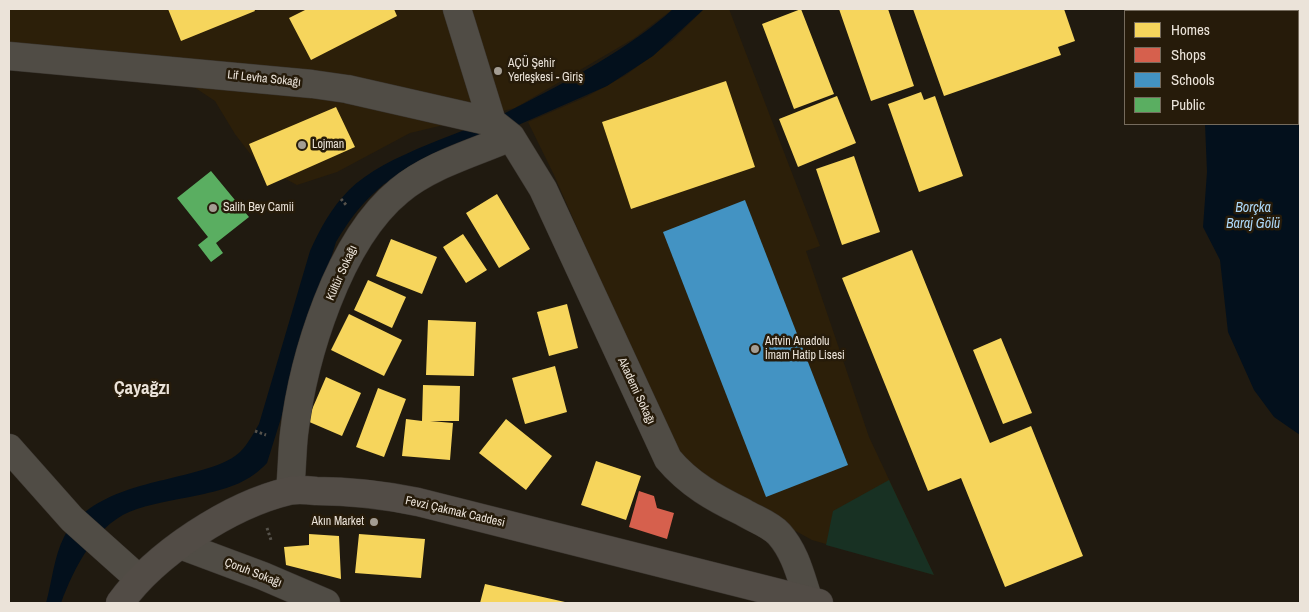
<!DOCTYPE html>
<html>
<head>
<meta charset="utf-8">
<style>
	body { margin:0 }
	#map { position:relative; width:1309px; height:612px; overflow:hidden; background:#201a10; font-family:"Archivo Narrow",sans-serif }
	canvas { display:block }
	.frame { position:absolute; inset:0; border:10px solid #ebe3d9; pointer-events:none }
	.legend { position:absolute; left:1124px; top:10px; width:175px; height:115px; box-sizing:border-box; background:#261b0a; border:1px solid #756b5d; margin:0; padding:6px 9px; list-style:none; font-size:15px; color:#ebe3d9 }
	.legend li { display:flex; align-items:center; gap:10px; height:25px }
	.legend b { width:25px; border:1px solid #756b5d }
</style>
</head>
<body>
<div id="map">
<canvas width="1309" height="612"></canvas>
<div class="frame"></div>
<ul class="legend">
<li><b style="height:14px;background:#f6d55c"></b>Homes</li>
<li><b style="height:14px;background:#d6604d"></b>Shops</li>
<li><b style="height:14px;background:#4393c3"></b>Schools</li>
<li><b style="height:14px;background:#5aae61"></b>Public</li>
</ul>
</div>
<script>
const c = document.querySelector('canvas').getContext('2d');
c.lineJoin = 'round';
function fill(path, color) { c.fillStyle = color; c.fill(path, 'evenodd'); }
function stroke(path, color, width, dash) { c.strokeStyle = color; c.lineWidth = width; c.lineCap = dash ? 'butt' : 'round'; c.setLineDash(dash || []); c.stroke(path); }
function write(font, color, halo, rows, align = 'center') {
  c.font = font + ' "Archivo Narrow",sans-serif'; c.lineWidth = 5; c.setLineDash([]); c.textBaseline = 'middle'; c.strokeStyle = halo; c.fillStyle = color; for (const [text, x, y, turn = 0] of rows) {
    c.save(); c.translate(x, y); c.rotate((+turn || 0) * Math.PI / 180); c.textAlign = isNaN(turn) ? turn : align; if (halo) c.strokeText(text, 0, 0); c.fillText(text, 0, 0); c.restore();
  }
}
const built = new Path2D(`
	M 9,9 L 673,9 L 633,39 L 515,108 L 410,133 L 337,172 L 297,185 L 258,164 L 235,134 L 215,101 L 185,81 L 9,70 Z
	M 704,9 L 729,9 L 820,246 L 806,251 L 869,437 L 934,575 L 812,540 L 705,481 L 675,451 L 554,175 L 528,122 L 586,97 L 626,75 L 673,40 Z`);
const green = new Path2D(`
	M 889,480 L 934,575 L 826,545 L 833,511 Z`);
const water = new Path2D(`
	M 673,9 L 704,9 L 653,56 L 607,86 L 384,184 C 361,204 352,216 336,242 L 267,463 C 249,482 230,488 204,494 C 182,499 158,502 137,509 C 97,521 74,568 61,603 L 46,603 C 52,582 54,556 64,537 C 90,489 156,484 202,470 C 215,466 229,462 240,452 C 248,444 253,434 259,424 L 310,251 C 320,229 331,208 349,190 C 386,153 467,133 515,108 C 565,83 633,46 673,9 Z
	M 1167,9 L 1300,9 L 1300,435 L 1274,417 L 1254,390 L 1228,332 L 1220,260 L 1203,227 L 1207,172 L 1205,124 L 1298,124 L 1298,11 L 1169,11 Z`);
const homes = new Path2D(`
	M 168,9 L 254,9 L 255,11 L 181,41 Z
	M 307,9 L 394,9 L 397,16 L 311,60 L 289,18 Z
	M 801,9 L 834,94 L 794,109 L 762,24 Z
	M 839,9 L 888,9 L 914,86 L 871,101 Z
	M 913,9 L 1064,9 L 1075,41 L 1058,47 L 1061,55 L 944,96 Z
	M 726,81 L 755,167 L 631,209 L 602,122 Z
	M 921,92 L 924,100 L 935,96 L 963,176 L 919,192 L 888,104 Z
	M 837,96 L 856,143 L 798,167 L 779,119 Z
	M 336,107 L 355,147 L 267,186 L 249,144 Z
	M 854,156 L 880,232 L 842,245 L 816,169 Z
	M 497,194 L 530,249 L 499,268 L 466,213 Z
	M 463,234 L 487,270 L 466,283 L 443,247 Z
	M 391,239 L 437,257 L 422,294 L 376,276 Z
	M 912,250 L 990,443 L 1031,426 L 1083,556 L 1005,587 L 961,478 L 928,491 L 842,278 Z
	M 368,280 L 406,297 L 392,328 L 354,310 Z
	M 567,304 L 578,348 L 549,356 L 537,312 Z
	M 349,314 L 402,340 L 384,376 L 331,350 Z
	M 428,320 L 476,322 L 474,376 L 426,375 Z
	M 1001,338 L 1032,413 L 1003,424 L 973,350 Z
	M 555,366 L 567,412 L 525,424 L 512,378 Z
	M 326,377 L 361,393 L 342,436 L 307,421 Z
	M 423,385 L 460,386 L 459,421 L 430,421 L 453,423 L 450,460 L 402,456 L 406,419 L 422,421 Z
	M 378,388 L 406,399 L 384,457 L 356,447 Z
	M 506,419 L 552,456 L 526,490 L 479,453 Z
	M 596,461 L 641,476 L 626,520 L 581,505 Z
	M 309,534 L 339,536 L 341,579 L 286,565 L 284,547 L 309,545 Z
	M 359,534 L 425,539 L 421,578 L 355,573 Z
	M 485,584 L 565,602 L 565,603 L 480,603 Z`);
const shops = new Path2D(`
	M 639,491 L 654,496 L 657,508 L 674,513 L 667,539 L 629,527 Z`);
const schools = new Path2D(`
	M 745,200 L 848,465 L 766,497 L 663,232 Z`);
const public = new Path2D(`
	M 211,171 L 249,217 L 216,243 L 223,253 L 211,262 L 198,245 L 208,237 L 177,198 Z`);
const path = new Path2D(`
	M 341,199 L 347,206
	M 255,431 L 266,435
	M 267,528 L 271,540`);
const minor = new Path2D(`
	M 457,9 L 492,122
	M 9,56 L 312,84 L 347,89 L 492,122 L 511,137 L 543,189 L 668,459 C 689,484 714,498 743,512 C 754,519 770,524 779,534 C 796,553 801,578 809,601
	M 9,448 L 72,519 L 139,579
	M 290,490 C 292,472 292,452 294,434 C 303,358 338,241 399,191 C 430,165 474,153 511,137
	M 180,545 L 263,576 L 326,603`);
const secondary = new Path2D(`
	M 120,603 C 155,554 230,505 289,491 C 297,489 307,490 316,491 C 351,491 384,495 418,502 L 819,603`);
const markers = [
	[498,71,5,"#a49d93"],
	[302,145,5,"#a49d93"],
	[213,208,5,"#a49d93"],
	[755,349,5,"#a49d93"],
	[374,522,5,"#a49d93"]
];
const poiNames = [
	["AÇÜ Şehir",508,64],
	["Yerleşkesi - Giriş",508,78],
	["Lojman",312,145],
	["Salih Bey Camii",223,208],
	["Artvin Anadolu",765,342],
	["İmam Hatip Lisesi",765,356],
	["Akın Market",364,522,"right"]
];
const streetNames = [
	["Lif Levha Sokağı",264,79,6],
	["Kültür Sokağı",342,273,-66],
	["Akademi Sokağı",636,391,65],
	["Fevzi Çakmak Caddesi",455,512,13],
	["Çoruh Sokağı",253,573,21]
];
const waterNames = [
	["Borçka",1253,208],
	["Baraj Gölü",1253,224]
];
const districtNames = [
	["Çayağzı",142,389]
];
fill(built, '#2c1f09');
fill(green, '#183123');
fill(water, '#03101c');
fill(homes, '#f6d55c');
fill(shops, '#d6604d');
fill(schools, '#4393c3');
fill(public, '#5aae61');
stroke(minor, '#3a352f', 29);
stroke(secondary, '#3a352f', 29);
stroke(path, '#56524b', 3, [2.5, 2.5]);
stroke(minor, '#504c45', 28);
stroke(secondary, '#524c46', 28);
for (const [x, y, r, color] of markers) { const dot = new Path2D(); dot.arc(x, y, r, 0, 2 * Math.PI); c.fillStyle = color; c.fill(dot); stroke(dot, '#261b0a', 2); }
write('12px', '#ebe3d9', '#261b0a', poiNames, 'left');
write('12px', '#ebe3d9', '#261b0a', streetNames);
write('italic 14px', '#add8f8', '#261b0a', waterNames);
write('bold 18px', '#ebe3d9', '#261b0a', districtNames);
</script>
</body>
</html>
